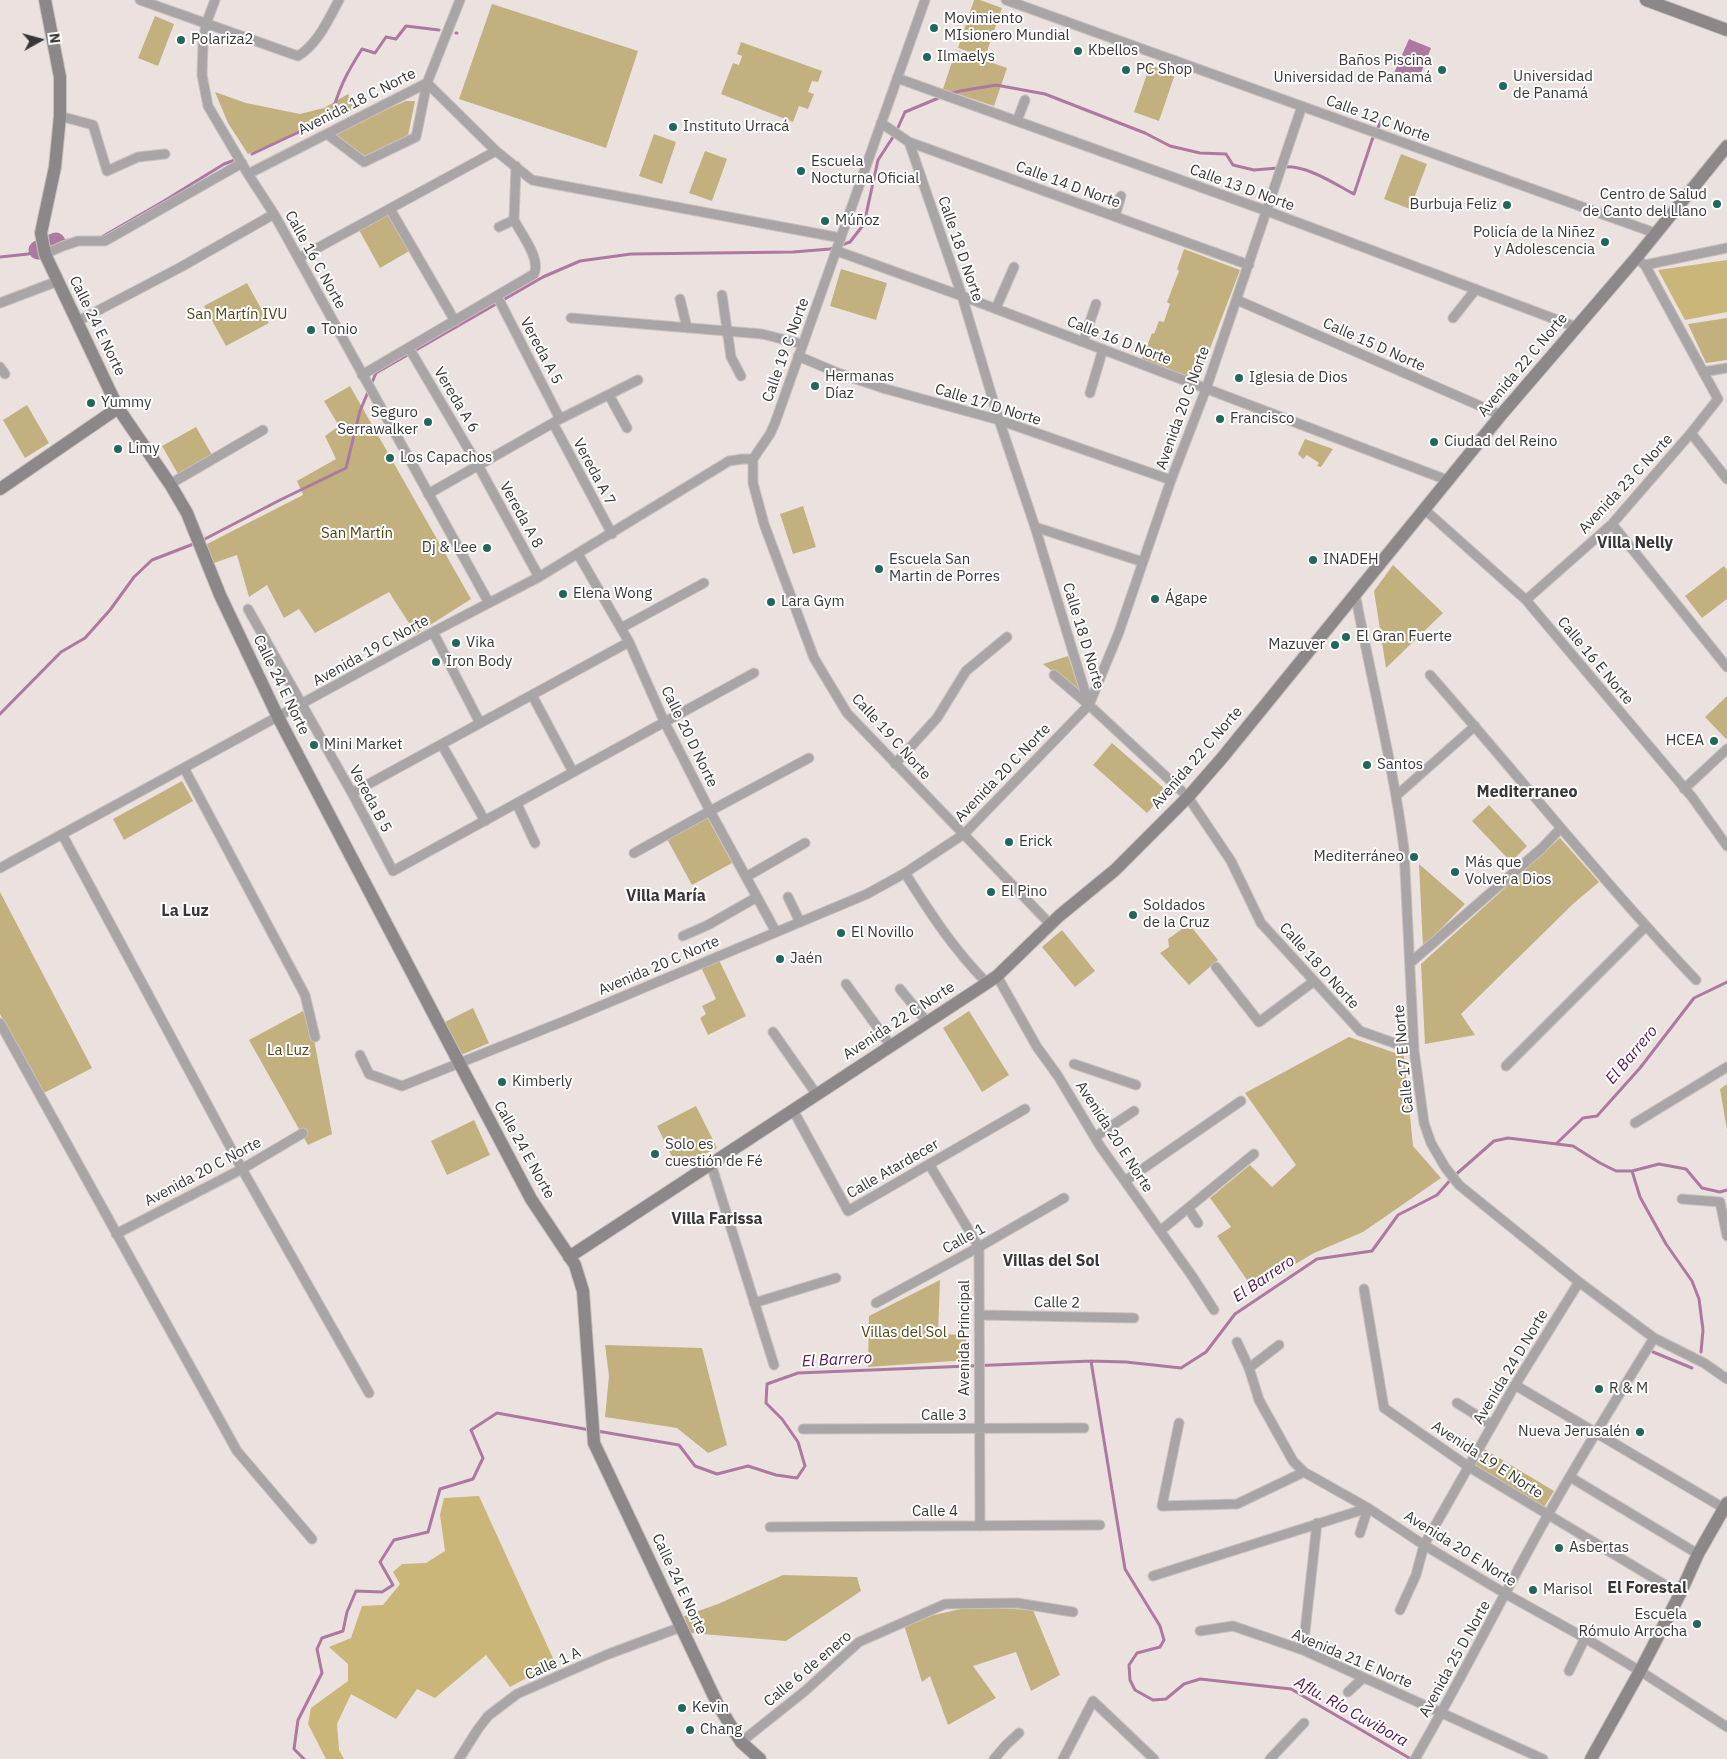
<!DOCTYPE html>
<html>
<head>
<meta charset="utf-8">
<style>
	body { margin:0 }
	#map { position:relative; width:1727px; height:1759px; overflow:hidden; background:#ebe2e0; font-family:"IBM Plex Sans",sans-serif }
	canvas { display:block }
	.north { position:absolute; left:15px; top:15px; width:50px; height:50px; -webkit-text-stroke:4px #fff; paint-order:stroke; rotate:83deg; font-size:14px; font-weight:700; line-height:20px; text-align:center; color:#3a3636 }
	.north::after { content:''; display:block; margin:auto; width:18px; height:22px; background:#3a3636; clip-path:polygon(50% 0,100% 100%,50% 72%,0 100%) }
</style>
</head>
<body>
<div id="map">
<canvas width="1727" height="1759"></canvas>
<div class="north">N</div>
</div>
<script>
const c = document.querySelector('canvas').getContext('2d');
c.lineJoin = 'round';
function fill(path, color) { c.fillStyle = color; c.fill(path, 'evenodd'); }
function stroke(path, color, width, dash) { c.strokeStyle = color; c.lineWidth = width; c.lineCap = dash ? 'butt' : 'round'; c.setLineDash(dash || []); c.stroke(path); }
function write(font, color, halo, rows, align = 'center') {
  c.font = font + ' "IBM Plex Sans",sans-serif'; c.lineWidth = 4; c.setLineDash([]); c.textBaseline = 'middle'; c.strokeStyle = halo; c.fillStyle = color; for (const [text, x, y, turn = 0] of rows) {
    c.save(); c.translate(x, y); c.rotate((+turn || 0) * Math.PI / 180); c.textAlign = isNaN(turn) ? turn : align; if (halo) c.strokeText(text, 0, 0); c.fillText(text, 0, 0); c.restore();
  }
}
const green = new Path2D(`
	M 974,0 L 980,0 L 1002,8 L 985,57 L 958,48 Z
	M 492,4 L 638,51 L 606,148 L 459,99 Z
	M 155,16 L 174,24 L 158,66 L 138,58 Z
	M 741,42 L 822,71 L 818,82 L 812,81 L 808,92 L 814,94 L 808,109 L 799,106 L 793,122 L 721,94 L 733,63 L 739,65 L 742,56 L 737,54 Z
	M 956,50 L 1007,68 L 994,106 L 943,89 Z
	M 1150,65 L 1175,74 L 1159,121 L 1134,112 Z
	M 215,92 L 246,103 L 300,114 L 324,108 L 348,94 L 356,108 L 248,154 L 228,123 Z
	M 406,101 L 415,101 L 408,136 L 362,157 L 331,133 Z
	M 654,134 L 676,142 L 662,184 L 639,176 Z
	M 705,151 L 727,159 L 712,201 L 689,193 Z
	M 1401,154 L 1427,164 L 1410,209 L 1384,199 Z
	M 390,212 L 411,250 L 380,268 L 359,230 Z
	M 1184,249 L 1240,270 L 1198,380 L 1142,359 L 1152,333 L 1154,334 L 1159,321 L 1164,322 L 1170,304 L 1167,302 L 1179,271 L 1177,269 Z
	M 841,269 L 887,283 L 876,320 L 830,306 Z
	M 247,283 L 269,323 L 226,346 L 204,306 Z
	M 1727,318 L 1727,360 L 1706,363 L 1688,324 Z
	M 350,386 L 471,599 L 416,634 L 389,592 L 315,633 L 299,609 L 284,618 L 267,585 L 249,597 L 237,555 L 214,563 L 205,545 L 303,495 L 297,481 L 336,459 L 325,436 L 339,426 L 324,401 Z
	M 27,405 L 49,443 L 25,458 L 3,420 Z
	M 196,427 L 212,455 L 178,474 L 162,446 Z
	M 1305,439 L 1333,449 L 1321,467 L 1317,466 L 1319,463 L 1307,455 L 1303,459 L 1298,454 Z
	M 803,506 L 816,547 L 793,554 L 780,514 Z
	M 1393,565 L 1443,613 L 1386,668 L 1374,591 Z
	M 1724,566 L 1727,570 L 1727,599 L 1702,618 L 1685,596 Z
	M 1068,656 L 1079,689 L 1077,691 L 1043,664 Z
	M 1727,696 L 1727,738 L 1726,739 L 1705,717 Z
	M 1112,743 L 1167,791 L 1147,813 L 1093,765 Z
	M 182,781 L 193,801 L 124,840 L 113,819 Z
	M 1489,805 L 1527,846 L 1511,862 L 1472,821 Z
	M 707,817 L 732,863 L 692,885 L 667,839 Z
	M 1560,838 L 1599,882 L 1573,904 L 1461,1014 L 1475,1035 L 1425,1044 L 1421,964 Z
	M 1419,864 L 1465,904 L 1423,947 Z
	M 0,892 L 92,1068 L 42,1094 L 0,1014 Z
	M 1189,924 L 1218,960 L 1189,985 L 1160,953 L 1169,947 L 1168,939 Z
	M 1062,930 L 1095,971 L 1075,987 L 1042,947 Z
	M 718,958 L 746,1016 L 708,1035 L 700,1018 L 706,1014 L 702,1006 L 716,999 L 701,967 Z
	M 473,1008 L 489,1043 L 461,1055 L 445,1022 Z
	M 303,1011 L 308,1024 L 311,1024 L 332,1134 L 308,1145 L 249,1040 Z
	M 969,1011 L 1009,1075 L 982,1092 L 943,1028 Z
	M 1349,1037 L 1404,1056 L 1413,1146 L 1441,1178 L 1363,1232 L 1314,1253 L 1253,1289 L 1217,1236 L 1231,1227 L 1210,1198 L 1250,1165 L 1272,1187 L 1296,1165 L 1245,1093 Z
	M 1727,1084 L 1727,1130 L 1720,1089 Z
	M 696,1106 L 717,1148 L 677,1167 L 657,1126 Z
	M 474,1120 L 490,1155 L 447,1175 L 431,1141 Z
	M 940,1280 L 938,1334 L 966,1335 L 967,1360 L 868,1367 L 869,1316 Z
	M 605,1345 L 702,1348 L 727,1445 L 708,1453 L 677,1428 L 605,1417 L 609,1376 Z
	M 1484,1449 L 1554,1491 L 1544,1507 L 1474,1465 Z
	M 783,1575 L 857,1577 L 861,1591 L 786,1641 L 690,1633 L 684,1616 L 718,1604 Z
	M 996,1608 L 1033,1610 L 1060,1675 L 1031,1691 L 1016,1652 L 973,1666 L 996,1698 L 948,1725 L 930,1676 L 922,1682 L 904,1625 L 934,1615 L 961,1609 Z`);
const forest = new Path2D(`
	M 1727,260 L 1727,312 L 1685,320 L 1658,270 Z
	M 479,1496 L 557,1667 L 532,1675 L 510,1687 L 486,1655 L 435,1698 L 417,1689 L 396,1719 L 351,1694 L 337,1724 L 339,1750 L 344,1759 L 326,1759 L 308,1724 L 311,1708 L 348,1681 L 348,1664 L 329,1647 L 351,1638 L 362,1606 L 383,1605 L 400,1584 L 393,1572 L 402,1564 L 426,1563 L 445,1551 L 440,1515 L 444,1498 Z`);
const water = new Path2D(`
	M 1409,39 L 1431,48 L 1417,83 L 1394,73 Z`);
const stream = new Path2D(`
	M 456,33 L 457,33
	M 949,94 L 960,91 L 996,85 L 1045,94 L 1145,133 L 1170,146 L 1200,153 L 1226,154 L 1233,165 L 1254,170 L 1278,168
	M 896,132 L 905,112 L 941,97
	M 252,154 L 331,117 C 339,88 346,74 362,49 L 375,53 L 386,37 L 396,39 L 406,26 L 439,30
	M 1283,167 C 1307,165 1333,183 1354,194 L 1372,140 L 1381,121
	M 100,238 L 164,201 L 224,164 L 235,160
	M 56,242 L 69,240
	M 0,257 L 28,254 L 38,250
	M 201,541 L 280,500 L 346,468 L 360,411 L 376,373 L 543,277 L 580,261 L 631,254 L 793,252 L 830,249 L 850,242 L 864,224 L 878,160 L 895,134
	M 0,714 L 61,652 L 85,638 L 110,610 L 134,577 L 152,560 L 196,543
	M 1557,1143 L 1583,1118 L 1597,1116 L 1640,1068 L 1694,998 L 1727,982
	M 1632,1171 L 1640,1197 L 1666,1244 L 1692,1281 L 1699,1299 L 1703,1330 L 1701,1352
	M 1653,1352 L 1692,1368
	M 1091,1361 L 1125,1569 L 1160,1626 L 1164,1640 L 1160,1647 L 1137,1653 L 1129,1665 L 1130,1680 L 1135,1690 L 1153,1700 L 1166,1699 L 1184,1684 L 1200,1679 L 1291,1689 L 1411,1759
	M 597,1431 L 679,1445 L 695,1466 L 717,1474 L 748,1466 L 776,1475 L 797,1478 L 805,1466 L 798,1442 L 782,1419 L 766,1403 L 767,1384 L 798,1373 L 1091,1361 L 1126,1362 L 1181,1368 L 1206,1352 L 1235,1314 L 1317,1259 L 1372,1251 L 1398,1215 L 1437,1195 L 1453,1177 L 1494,1141 L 1508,1138 L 1573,1146 L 1600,1163 L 1616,1171 L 1632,1171 L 1659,1164 L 1686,1169 L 1702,1188 L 1720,1192 L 1727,1190
	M 304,1759 L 294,1749 L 298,1720 L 322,1673 L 317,1649 L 322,1638 L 343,1631 L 347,1612 L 356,1591 L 382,1592 L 393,1585 L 380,1562 L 394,1540 L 428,1532 L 440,1489 L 473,1479 L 483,1458 L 471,1430 L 497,1413 L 590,1430`);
const river = new Path2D(`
	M 38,250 L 56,242`);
const street = new Path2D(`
	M 140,0 L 298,56 C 318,44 328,20 339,0
	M 215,0 L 206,24 L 203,43 L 202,75 L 208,106 L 248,174 L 274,214 L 489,603
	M 925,0 L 775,423 L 770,434 L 753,459 L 753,483 L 764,524 L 814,658 L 847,713 L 1051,925
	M 1006,0 L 1655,233
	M 897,78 L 1267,211 L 1576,327
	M 427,83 L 496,151 L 532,180 L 841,238
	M 60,116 L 93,125 L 107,171 L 138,157 L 165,154
	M 1017,121 L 1025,100
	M 881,123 L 909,142 L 1249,265
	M 327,134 L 364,162 L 416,137 L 427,83 L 460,0
	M 909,142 L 962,296 L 999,420 L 1035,527 L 1089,705
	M 248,174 L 427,83
	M 390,209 L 455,321
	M 1115,216 L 1121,196
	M 499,227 L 514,220 L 516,166
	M 837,251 L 962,296 L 1447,480
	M 45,254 L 63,246 L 78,241 L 105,241 L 242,163
	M 299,258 L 496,151
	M 1645,265 L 1727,248
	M 722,295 L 731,357 L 741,376
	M 497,296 L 560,419
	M 680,299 L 687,328
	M 1237,300 L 1501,415
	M 0,303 L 58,281
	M 996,308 L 1014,267
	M 571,318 L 762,334 L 802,344
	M 1453,318 L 1476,289
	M 78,321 L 181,267 L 274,214
	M 1083,342 L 1096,304
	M 409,348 L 479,467 L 539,577
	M 798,356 L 838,373 L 886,389 L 999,420 L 1171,480
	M 0,367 L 5,374
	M 1703,372 L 1727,368
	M 362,375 L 534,274 C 541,259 522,235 514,220
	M 1090,393 L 1103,349
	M 609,395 L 627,428
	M 553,423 L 612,534
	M 1691,433 L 1727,479
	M 170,484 L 263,430
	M 428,494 L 560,419 L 638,380
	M 1424,509 L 1526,600 L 1692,797 L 1727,846
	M 1612,524 L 1727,667
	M 1035,527 L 1143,562
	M 578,554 L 629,642 L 664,721 L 710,811 L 776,932
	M 1355,593 C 1371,679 1393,763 1404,849 L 1414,1050 L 1424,1123 L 1431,1143 L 1445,1167 L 1459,1185 L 1579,1282 L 1654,1338 L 1704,1363 L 1727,1379
	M 1526,600 L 1612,524 L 1691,433 L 1718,399 L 1645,265 L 1636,258
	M 248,609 L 352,793 L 393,871 L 754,673
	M 621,628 L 704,583
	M 433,632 L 480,723
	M 1054,675 L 1089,705 L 1188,797 L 1231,861 L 1261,923 L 1360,1031 L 1414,1050
	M 1430,675 C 1519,776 1603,882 1696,980
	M 532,695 L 573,772
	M 442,745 L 485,821
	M 895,764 L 937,718 L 966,671 L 1007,637
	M 184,768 L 305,995 L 315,1037
	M 1684,789 L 1727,749
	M 352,793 L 629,642
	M 1396,796 L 1475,726
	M 517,804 L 535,843
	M 62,834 L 242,1169 L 369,1393
	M 634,853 L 710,811 L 809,758
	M 0,868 L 433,632 L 539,577 L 729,461 L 743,459 L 753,459
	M 905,873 C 930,913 954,950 987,983
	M 746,877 L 805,843
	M 788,897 L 800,922
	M 683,936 L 708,925 L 757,897
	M 1410,963 L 1542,848 L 1561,828
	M 1216,967 L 1259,1022 L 1313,982
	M 997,976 L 1037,1047 L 1058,1076 L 1100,1146 L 1192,1276 L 1214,1310
	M 846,984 L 891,1046
	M 900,989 L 927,1022
	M 0,1023 L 237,1451 L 312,1539
	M 773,1032 L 817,1095
	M 360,1055 L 369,1074 L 402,1086 L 567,1020 L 867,894 L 905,873 L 964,834 L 1085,709 L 1089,705 L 1119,632 L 1171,480 L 1206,389 L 1302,106
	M 1074,1064 L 1136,1085
	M 1506,1066 L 1645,927
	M 793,1110 L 848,1211 L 1025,1109
	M 1635,1123 L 1727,1067
	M 1095,1137 L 1134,1111
	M 711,1164 L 774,1365
	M 929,1164 L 979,1247 L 980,1526
	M 1125,1181 L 1241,1101
	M 1682,1199 L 1720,1202 L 1727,1236
	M 1188,1208 L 1198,1223
	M 1160,1231 L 1254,1154
	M 116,1234 L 242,1169 L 303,1133
	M 1364,1289 L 1384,1408 L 1469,1467 L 1680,1594
	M 754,1303 L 836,1278
	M 876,1303 L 979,1247 L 1064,1198
	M 979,1315 L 1134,1318
	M 1237,1342 L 1249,1368 L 1259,1400 L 1293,1461 L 1304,1472 L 1368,1508 L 1424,1545 L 1506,1594 L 1585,1638 L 1640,1671 L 1727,1727
	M 1249,1368 L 1279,1345
	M 1515,1385 L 1727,1510
	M 1457,1403 L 1492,1425
	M 1179,1423 L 1162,1506 L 1237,1504 L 1304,1472
	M 803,1429 L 1084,1428
	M 1570,1477 L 1698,1554
	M 770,1527 L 1100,1525
	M 1360,1533 L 1368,1508
	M 1153,1576 L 1368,1508
	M 1400,1610 L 1416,1575 L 1424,1545 L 1515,1385 L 1579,1282
	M 1200,1631 L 1233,1626 L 1303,1650 L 1543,1759
	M 1303,1650 L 1317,1523
	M 1569,1671 L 1585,1638
	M 1348,1692 L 1363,1678
	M 741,1742 L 805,1691 L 859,1642 L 945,1604 L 1017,1603 L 1073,1612
	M 459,1759 L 478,1729 L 488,1716 L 517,1694 L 606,1655 L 681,1627
	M 994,1759 L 1006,1745 L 1019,1733
	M 1063,1759 L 1093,1701 L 1154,1759
	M 1270,1759 L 1304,1723
	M 1415,1759 C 1462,1678 1503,1595 1549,1513 C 1582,1454 1618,1396 1654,1338`);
const secondary = new Path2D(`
	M 45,0 L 60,77 L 60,116 L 55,167 L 41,233 L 45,254 L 118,408 L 170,484 L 187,513 L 220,595 L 278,717 L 454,1053 L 531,1199 L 575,1265 L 583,1291 L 594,1443 L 718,1705 L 741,1742 L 760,1759
	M 1646,0 L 1727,30
	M 0,489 L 118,408
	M 569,1257 L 987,983 L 997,976 L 1059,916 L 1115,870 L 1188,797 L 1222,758 L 1501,415 L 1636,258 L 1727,146
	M 1591,1759 L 1640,1671 L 1680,1594 L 1698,1554 L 1727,1503`);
const markers = [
	[934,28,5,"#21675c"],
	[181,40,5,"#21675c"],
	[1078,51,5,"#21675c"],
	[927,57,5,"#21675c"],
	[1126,70,5,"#21675c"],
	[1442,70,5,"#21675c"],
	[1503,86,5,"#21675c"],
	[673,127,5,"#21675c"],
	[801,171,5,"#21675c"],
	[1717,204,5,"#21675c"],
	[1507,205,5,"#21675c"],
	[825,221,5,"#21675c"],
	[1605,242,5,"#21675c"],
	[311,330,5,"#21675c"],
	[1239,378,5,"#21675c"],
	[815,386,5,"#21675c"],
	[91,403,5,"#21675c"],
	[1220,419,5,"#21675c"],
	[428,422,5,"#21675c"],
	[1434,442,5,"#21675c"],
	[118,449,5,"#21675c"],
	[390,458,5,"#21675c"],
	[487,548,5,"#21675c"],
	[1313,560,5,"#21675c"],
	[879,569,5,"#21675c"],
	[563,594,5,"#21675c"],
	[1155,599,5,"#21675c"],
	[771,602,5,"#21675c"],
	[1346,637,5,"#21675c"],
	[456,643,5,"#21675c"],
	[1335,645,5,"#21675c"],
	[436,662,5,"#21675c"],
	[1714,741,5,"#21675c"],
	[314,745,5,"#21675c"],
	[1367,765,5,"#21675c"],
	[1009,842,5,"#21675c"],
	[1414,857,5,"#21675c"],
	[1455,872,5,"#21675c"],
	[991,892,5,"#21675c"],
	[1133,915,5,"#21675c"],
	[841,933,5,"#21675c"],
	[780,959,5,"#21675c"],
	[502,1082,5,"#21675c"],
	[655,1154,5,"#21675c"],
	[1599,1389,5,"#21675c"],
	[1640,1432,5,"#21675c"],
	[1559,1548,5,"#21675c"],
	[1533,1590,5,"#21675c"],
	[1697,1624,5,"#21675c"],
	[682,1708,5,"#21675c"],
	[690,1730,5,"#21675c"]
];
const poiNames = [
	["Movimiento",944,19],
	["MIsionero Mundial",944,36],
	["Polariza2",191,40],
	["Kbellos",1088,51],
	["Ilmaelys",937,57],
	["Baños Piscina",1432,61,"right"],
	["Universidad de Panamá",1432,78,"right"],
	["PC Shop",1136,70],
	["Universidad",1513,77],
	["de Panamá",1513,94],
	["Instituto Urracá",683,127],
	["Escuela",811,162],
	["Nocturna Oficial",811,179],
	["Centro de Salud",1707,195,"right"],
	["de Canto del Llano",1707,212,"right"],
	["Burbuja Feliz",1497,205,"right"],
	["Múñoz",835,221],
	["Policía de la Niñez",1595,233,"right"],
	["y Adolescencia",1595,250,"right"],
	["Tonio",321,330],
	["Hermanas",825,377],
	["Díaz",825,394],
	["Iglesia de Dios",1249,378],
	["Yummy",101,403],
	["Seguro",418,413,"right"],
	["Serrawalker",418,430,"right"],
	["Francisco",1230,419],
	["Ciudad del Reino",1444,442],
	["Limy",128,449],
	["Los Capachos",400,458],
	["Dj & Lee",477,548,"right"],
	["Escuela San",889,560],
	["Martin de Porres",889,577],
	["INADEH",1323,560],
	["Elena Wong",573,594],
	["Ágape",1165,599],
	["Lara Gym",781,602],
	["El Gran Fuerte",1356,637],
	["Vika",466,643],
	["Mazuver",1325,645,"right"],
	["Iron Body",446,662],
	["HCEA",1704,741,"right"],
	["Mini Market",324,745],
	["Santos",1377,765],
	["Erick",1019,842],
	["Mediterráneo",1404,857,"right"],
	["Más que",1465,863],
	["Volver a Dios",1465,880],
	["El Pino",1001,892],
	["Soldados",1143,906],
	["de la Cruz",1143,923],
	["El Novillo",851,933],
	["Jaén",790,959],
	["Kimberly",512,1082],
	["Solo es",665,1145],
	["cuestión de Fé",665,1162],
	["R & M",1609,1389],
	["Nueva Jerusalén",1630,1432,"right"],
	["Asbertas",1569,1548],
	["Marisol",1543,1590],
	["Escuela",1687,1615,"right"],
	["Rómulo Arrocha",1687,1632,"right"],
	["Kevin",692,1708],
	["Chang",700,1730]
];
const streetNames = [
	["Avenida 18 C Norte",357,102,-27],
	["Calle 12 C Norte",1378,119,20],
	["Calle 14 D Norte",1068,185,20],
	["Calle 13 D Norte",1242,188,20],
	["Calle 18 D Norte",960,249,71],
	["Calle 16 C Norte",315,260,61],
	["Calle 24 E Norte",97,326,64],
	["Calle 16 D Norte",1119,341,21],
	["Calle 15 D Norte",1374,345,24],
	["Calle 19 C Norte",786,350,-70],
	["Vereda A 5",541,351,62],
	["Avenida 22 C Norte",1523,365,-50],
	["Vereda A 6",456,400,59],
	["Calle 17 D Norte",988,405,17],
	["Avenida 20 C Norte",1183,408,-70],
	["Vereda A 7",594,472,62],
	["Avenida 23 C Norte",1626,484,-47],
	["Vereda A 8",521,515,61],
	["Calle 18 D Norte",1083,636,73],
	["Avenida 19 C Norte",371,651,-29],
	["Calle 16 E Norte",1595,661,50],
	["Calle 24 E Norte",281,685,64],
	["Calle 20 D Norte",689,737,64],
	["Calle 19 C Norte",891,737,48],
	["Avenida 22 C Norte",1197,758,-49],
	["Avenida 20 C Norte",1003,773,-46],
	["Vereda B 5",370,799,62],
	["Avenida 20 C Norte",659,966,-23],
	["Calle 18 D Norte",1319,966,48],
	["Avenida 22 C Norte",899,1021,-33],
	["Calle 17 E Norte",1404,1059,-95],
	["Avenida 20 E Norte",1114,1137,57],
	["Calle 24 E Norte",524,1150,61],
	["Calle Atardecer",893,1169,-30],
	["Avenida 20 C Norte",203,1172,-28],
	["Calle 1",964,1239,-29],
	["Calle 2",1057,1303,1],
	["Avenida Principal",965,1338,-90],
	["Avenida 24 D Norte",1511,1367,-59],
	["Calle 3",944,1416],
	["Avenida 19 E Norte",1487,1460,33],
	["Calle 4",935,1512],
	["Avenida 20 E Norte",1460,1549,32],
	["Calle 24 E Norte",679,1584,65],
	["Avenida 21 E Norte",1352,1659,23],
	["Avenida 25 D Norte",1455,1659,-61],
	["Calle 1 A",553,1664,-24],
	["Calle 6 de enero",808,1669,-40]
];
const parkNames = [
	["San Martín IVU",237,315],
	["San Martín",357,534],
	["La Luz",288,1051],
	["Villas del Sol",904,1333]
];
const neighbourhoodNames = [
	["Villa Nelly",1635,543],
	["Mediterraneo",1527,792],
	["Villa María",666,896],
	["La Luz",185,911],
	["Villa Farissa",717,1219],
	["Villas del Sol",1051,1261],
	["El Forestal",1647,1588]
];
const waterNames = [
	["El Barrero",1632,1055,-50],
	["El Barrero",1264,1279,-34],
	["El Barrero",837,1360,-3],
	["Aflu. Río Cuvibora",1351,1712,29]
];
fill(green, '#c2b17f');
fill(forest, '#c9b678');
fill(water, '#ad79a0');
stroke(stream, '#ad79a0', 3);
stroke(river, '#ad79a0', 19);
stroke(street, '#c8c0be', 11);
stroke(secondary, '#c8c0be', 14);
stroke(street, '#a9a5a6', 9);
stroke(secondary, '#8c8788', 12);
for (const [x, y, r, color] of markers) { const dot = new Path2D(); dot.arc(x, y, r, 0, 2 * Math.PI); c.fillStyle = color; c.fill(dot); stroke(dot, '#fff', 2); }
write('15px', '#3a3636', '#fff', poiNames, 'left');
write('15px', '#3a3636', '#fff', streetNames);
write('15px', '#524313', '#fff', parkNames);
write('bold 16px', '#3a3636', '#fff', neighbourhoodNames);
write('italic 16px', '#55164a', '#fff', waterNames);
</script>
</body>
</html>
